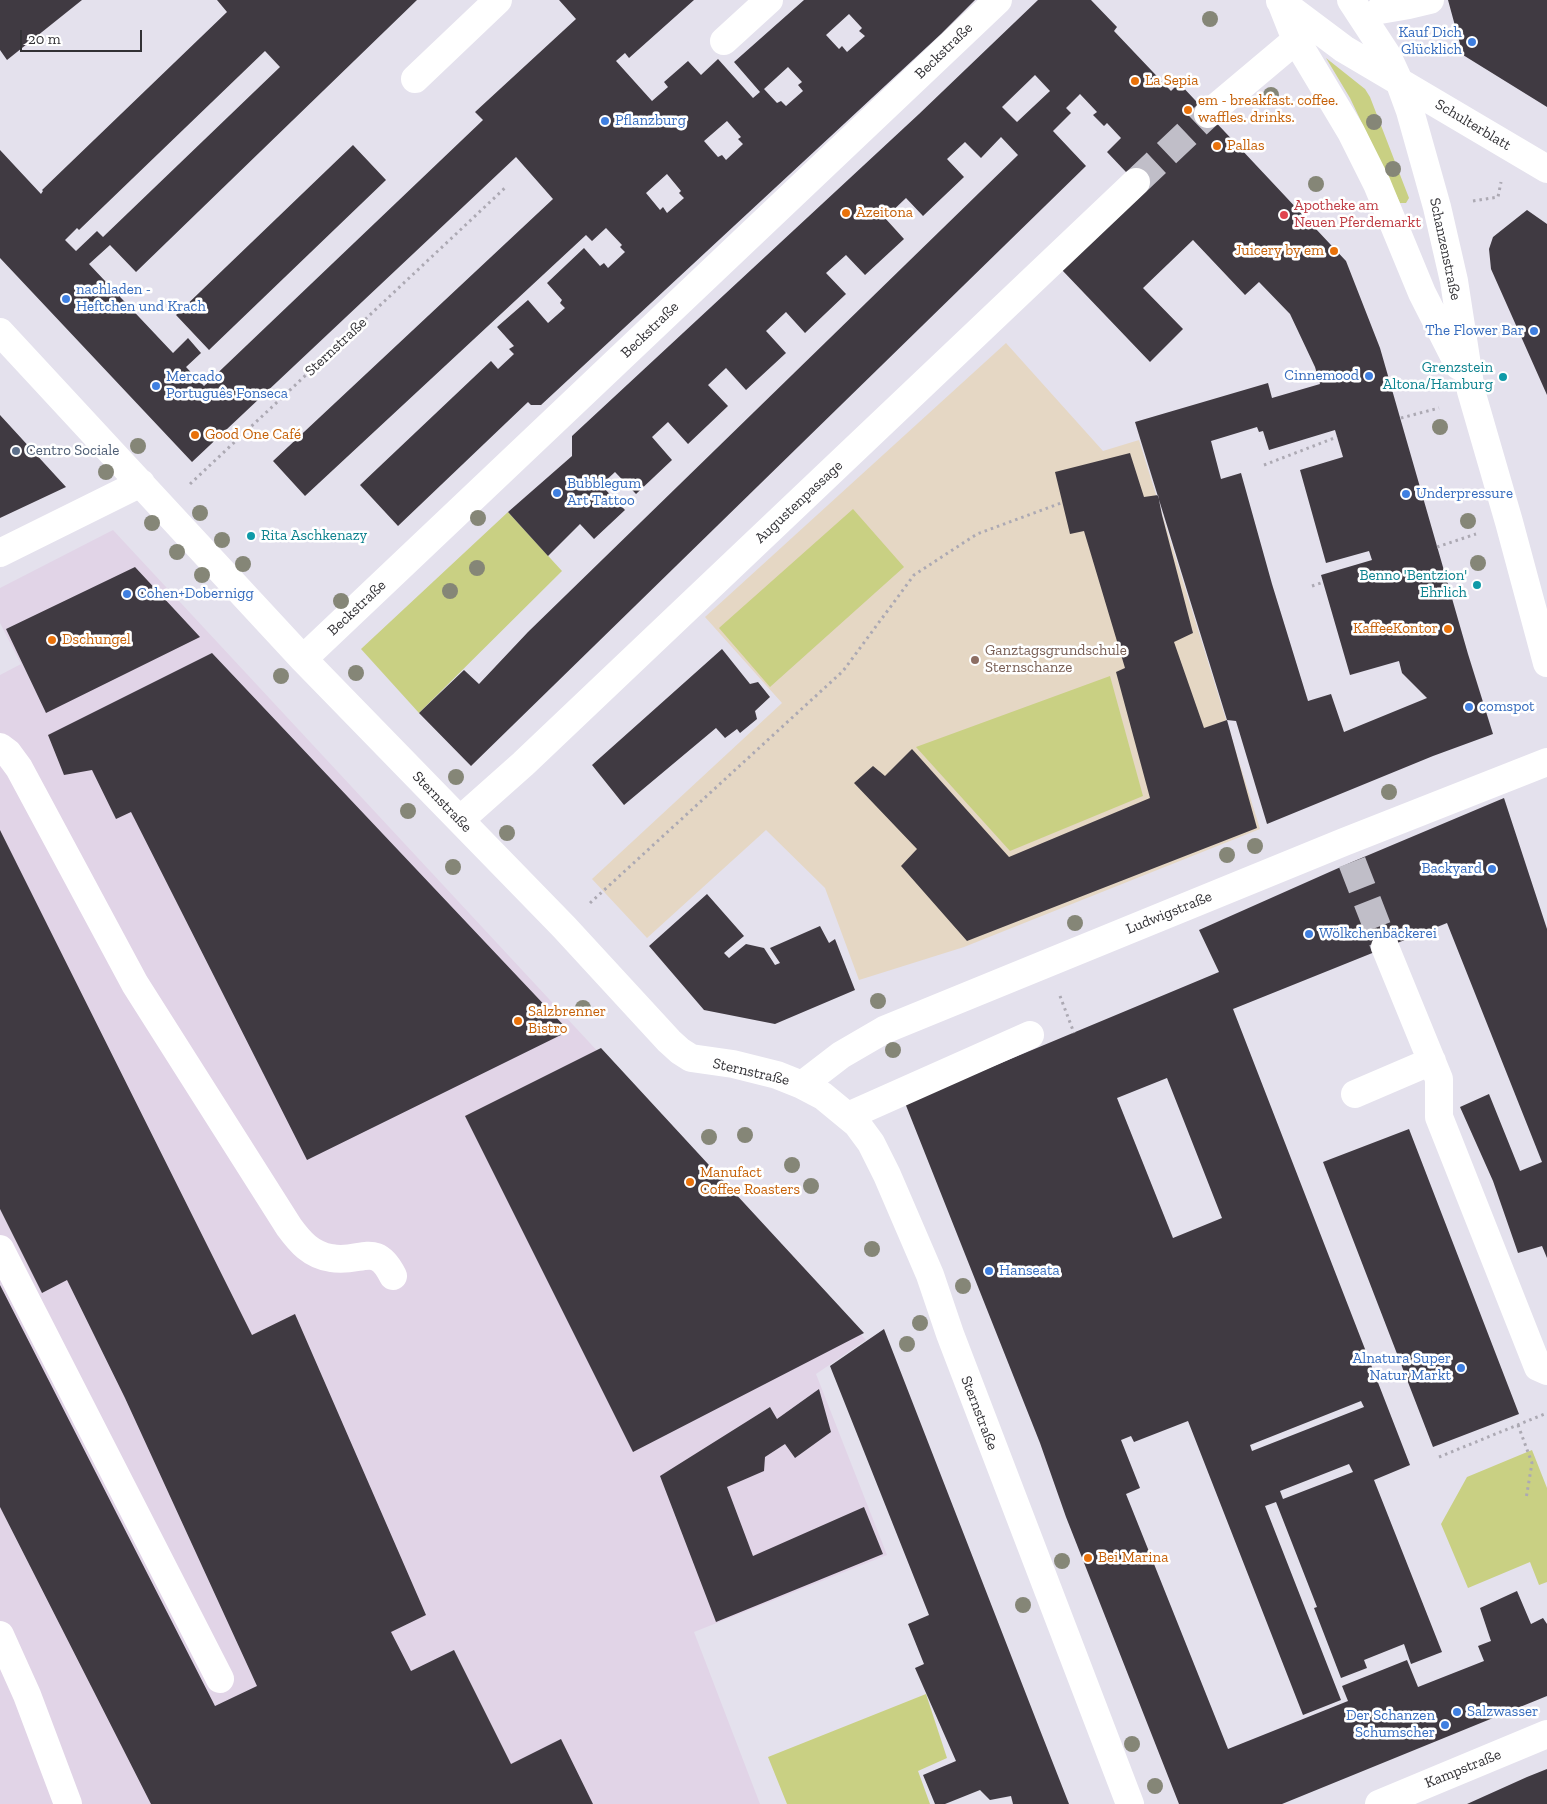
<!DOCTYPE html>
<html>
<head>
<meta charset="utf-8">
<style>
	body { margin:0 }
	#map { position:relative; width:1547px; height:1804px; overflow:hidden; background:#e4e1ed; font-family:"Zilla Slab",serif }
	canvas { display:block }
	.scale { position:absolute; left:20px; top:30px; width:122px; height:22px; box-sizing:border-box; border:2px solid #323135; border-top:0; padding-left:6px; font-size:15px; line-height:18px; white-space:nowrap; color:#323135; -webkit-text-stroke:4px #fff; paint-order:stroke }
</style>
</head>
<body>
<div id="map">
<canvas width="1547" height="1804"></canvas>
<div class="scale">20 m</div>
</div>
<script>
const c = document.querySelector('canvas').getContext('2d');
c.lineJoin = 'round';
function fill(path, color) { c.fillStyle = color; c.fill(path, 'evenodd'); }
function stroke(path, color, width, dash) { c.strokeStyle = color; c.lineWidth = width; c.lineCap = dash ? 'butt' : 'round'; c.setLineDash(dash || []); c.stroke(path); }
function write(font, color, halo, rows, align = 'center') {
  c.font = font + ' "Zilla Slab",serif'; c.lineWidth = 5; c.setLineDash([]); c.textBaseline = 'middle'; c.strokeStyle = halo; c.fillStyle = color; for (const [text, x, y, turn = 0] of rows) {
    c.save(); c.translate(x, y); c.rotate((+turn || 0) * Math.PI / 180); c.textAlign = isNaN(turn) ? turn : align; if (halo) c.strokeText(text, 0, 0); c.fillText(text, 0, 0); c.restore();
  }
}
const commercial = new Path2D(`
	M 113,530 L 866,1340 L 816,1374 L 887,1555 L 694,1632 L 760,1804 L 0,1804 L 0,675 L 21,664 L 0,623 L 0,588 Z`);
const education = new Path2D(`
	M 1006,343 L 1103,451 L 1139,440 L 1260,829 L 964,947 L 859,980 L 825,888 L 766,830 L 647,938 L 592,879 L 782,703 L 705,617 Z`);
const green = new Path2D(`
	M 1326,58 L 1365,89 L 1370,97 L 1409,198 L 1406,203 L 1400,203 L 1350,98 Z
	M 853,509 L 904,567 L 770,687 L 719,628 Z
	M 508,512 L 562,571 L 419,713 L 361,649 Z
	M 1110,676 L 1143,796 L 1010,851 L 916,747 Z
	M 1532,1450 L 1547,1488 L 1547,1582 L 1539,1585 L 1530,1562 L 1468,1588 L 1441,1524 L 1467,1477 Z
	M 926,1694 L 947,1758 L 918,1771 L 930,1804 L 787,1804 L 768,1757 Z`);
const building = new Path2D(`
	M 0,0 L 82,0 L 7,60 L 0,50 Z
	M 217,0 L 417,0 L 136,272 L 110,245 L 89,264 L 173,353 L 188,338 L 201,353 L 186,367 L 204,386 L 483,120 L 475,112 L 576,19 L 559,0 L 694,0 L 629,58 L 625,53 L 616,61 L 652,101 L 668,87 L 664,82 L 688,61 L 701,75 L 718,59 L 753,98 L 760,92 L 734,62 L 804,0 L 975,0 L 941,34 L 541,405 L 531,405 L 528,402 L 398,526 L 360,485 L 491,361 L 498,369 L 514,354 L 509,349 L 514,346 L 497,327 L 528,300 L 548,323 L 565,308 L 560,303 L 562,300 L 547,283 L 584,248 L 600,266 L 604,263 L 608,268 L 625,252 L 620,247 L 622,245 L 606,228 L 592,241 L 586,235 L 305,496 L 273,461 L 553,199 L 516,157 L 192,462 L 0,258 L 0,150 L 41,194 L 43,191 L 42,190 L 227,12 ZM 849,14 L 862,28 L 859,31 L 865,36 L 847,52 L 842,46 L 839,49 L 826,35 ZM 265,51 L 280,67 L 103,237 L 97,231 L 76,251 L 65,240 L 77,228 L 79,230 ZM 788,67 L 802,82 L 798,85 L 803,91 L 786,106 L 781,101 L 777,103 L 764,89 ZM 727,121 L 741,137 L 738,139 L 743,144 L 726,160 L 722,155 L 718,157 L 704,141 ZM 667,174 L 681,191 L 679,193 L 684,198 L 667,213 L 663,207 L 660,210 L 646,193 Z
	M 1038,0 L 1091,0 L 1117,27 L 1114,31 L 1171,91 L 1179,83 L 1346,261 L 1380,348 L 1468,654 L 1493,734 L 1433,756 L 1267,824 L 1236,721 L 1227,720 L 1135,422 L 1268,383 L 1272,398 L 1320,384 L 1315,367 L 1290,314 L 1259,282 L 1245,295 L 1193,240 L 1143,288 L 1183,329 L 1150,362 L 1062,270 L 1145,192 L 1107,152 L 1121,138 L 1107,123 L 1104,126 L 1093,115 L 1097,112 L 1080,94 L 1066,108 L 1071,113 L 1053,131 L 1086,166 L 471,766 L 419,713 L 464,670 L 479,684 L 528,632 L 1018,155 L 1001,137 L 981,158 L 965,142 L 947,159 L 964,177 L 923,216 L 906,198 L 885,218 L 904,239 L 865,275 L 846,255 L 826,273 L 846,294 L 805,333 L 786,312 L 766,331 L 786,353 L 746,390 L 726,368 L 708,385 L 728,406 L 688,444 L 668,422 L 652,437 L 672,460 L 636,494 L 615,472 L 601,485 L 625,510 L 594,539 L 580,524 L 548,556 L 508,512 L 572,456 L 572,436 L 919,114 ZM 1035,75 L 1050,91 L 1017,122 L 1002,107 ZM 1257,427 L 1259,432 L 1263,431 L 1269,450 L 1335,430 L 1343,457 L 1300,470 L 1326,563 L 1369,551 L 1372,560 L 1321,575 L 1350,675 L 1399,661 L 1402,673 L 1427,698 L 1344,732 L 1331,694 L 1308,701 L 1272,584 L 1241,473 L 1221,479 L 1211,441 Z
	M 1448,0 L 1547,0 L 1547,107 L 1463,55 Z
	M 353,145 L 386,180 L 209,350 L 176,315 Z
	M 1527,210 L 1547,224 L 1547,395 L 1491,269 L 1489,249 L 1493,237 Z
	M 0,415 L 66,487 L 0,518 Z
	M 1130,453 L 1144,497 L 1158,495 L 1162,515 L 1193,633 L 1174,642 L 1204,728 L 1227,720 L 1257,828 L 967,941 L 901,866 L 917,849 L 854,783 L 873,766 L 885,776 L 912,749 L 1009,857 L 1150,798 L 1116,672 L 1125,668 L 1084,531 L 1070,534 L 1055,472 Z
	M 135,567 L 200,637 L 46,713 L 6,629 Z
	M 722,649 L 750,684 L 758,682 L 770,697 L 755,711 L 757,719 L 740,733 L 737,729 L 725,738 L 716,728 L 624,805 L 592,765 Z
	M 212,653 L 569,1031 L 307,1160 L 131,812 L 116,819 L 92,770 L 64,775 L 48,735 Z
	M 1504,798 L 1547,929 L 1547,1258 L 1542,1246 L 1518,1253 L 1493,1181 L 1460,1107 L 1489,1094 L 1520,1171 L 1542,1162 L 1447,923 L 1233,1009 L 1410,1465 L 1374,1480 L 1442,1652 L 1411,1664 L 1404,1644 L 1364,1660 L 1367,1668 L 1341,1678 L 1314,1608 L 1317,1607 L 1276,1502 L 1265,1506 L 1341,1700 L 1303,1715 L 1188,1421 L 1134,1442 L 1131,1436 L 1121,1440 L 1140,1488 L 1126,1494 L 1228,1749 L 1348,1701 L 1342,1686 L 1407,1660 L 1418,1687 L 1484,1661 L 1478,1646 L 1491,1641 L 1480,1608 L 1517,1591 L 1531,1624 L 1543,1618 L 1547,1624 L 1547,1696 L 1282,1804 L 1179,1804 L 1066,1517 L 1040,1443 L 905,1103 L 1219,972 L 1199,930 L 1352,862 ZM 1167,1078 L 1222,1218 L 1173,1238 L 1117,1098 ZM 1361,1401 L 1364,1407 L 1252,1451 L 1250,1445 ZM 1349,1464 L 1353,1472 L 1283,1499 L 1280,1491 Z
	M 0,830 L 252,1335 L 295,1314 L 426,1615 L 391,1632 L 411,1671 L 454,1650 L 511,1764 L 561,1739 L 593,1804 L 151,1804 L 0,1507 L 0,1285 L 215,1706 L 257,1686 L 125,1398 L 67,1280 L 42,1293 L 0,1209 Z
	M 707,894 L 744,936 L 724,953 L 729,958 L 746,944 L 764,948 L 775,965 L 780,963 L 770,948 L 820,926 L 829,943 L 835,939 L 855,990 L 775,1024 L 704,1010 L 649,946 Z
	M 601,1048 L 864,1333 L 633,1452 L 465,1116 Z
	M 1409,1129 L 1519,1414 L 1433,1447 L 1323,1162 Z
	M 884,1329 L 1040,1730 L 1069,1804 L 1013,1804 L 1011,1796 L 990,1800 L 980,1790 L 945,1804 L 935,1804 L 923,1775 L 956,1761 L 915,1668 L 924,1664 L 908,1624 L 929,1615 L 830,1366 Z
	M 819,1389 L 831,1432 L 795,1458 L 785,1444 L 765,1457 L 764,1471 L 727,1487 L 753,1556 L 864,1507 L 883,1554 L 716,1622 L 660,1476 L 770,1407 L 777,1419 Z
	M 1547,1769 L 1547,1804 L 1467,1804 L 1527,1777 Z`);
const minorTunnel = new Path2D(`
	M 1136,182 L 1208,114
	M 1352,862 L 1385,947`);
const path = new Path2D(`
	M 1473,201 L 1498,197 L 1501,182
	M 1401,418 L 1439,408
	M 1264,465 L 1337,437
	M 190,484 L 507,186
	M 1437,547 L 1476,534
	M 1312,586 L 1324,582
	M 590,903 L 843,671 L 914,575 L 977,534 L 1061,503
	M 1060,996 L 1074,1033
	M 1518,1425 L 1532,1463 L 1526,1499
	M 1439,1457 L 1547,1413`);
const minor = new Path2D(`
	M 1351,0 L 1387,55 L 1399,81 L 1410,111 L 1437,207 L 1454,281 L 1471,391 L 1509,522 L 1547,663
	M 1280,1 L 1344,49 L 1547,169
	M 1281,2 L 1296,40 L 1351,132 L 1377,184 L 1422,293 L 1459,366
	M 1380,10 L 1409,5 L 1430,0
	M 724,41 L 769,0
	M 415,79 L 498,0
	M 1208,114 L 1296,40
	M 0,332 L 303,659 L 564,927 L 669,1041 L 680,1051 L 691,1058 L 733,1064 L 777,1075 L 802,1085 L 823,1096 L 857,1124 L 871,1143 L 887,1175 L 930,1275 L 950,1334 L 1130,1804
	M 0,553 L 141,483
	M 303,659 L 998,0
	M 0,747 L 8,753 L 19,768 L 135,984 L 289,1227 C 300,1242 311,1255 331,1258 C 361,1264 375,1240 393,1276
	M 460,820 L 523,764 L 1136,182
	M 1385,947 L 1439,1079 L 1439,1117 L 1538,1367 L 1547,1371
	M 802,1085 L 841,1055 L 884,1030 L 1344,842 L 1547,762
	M 1355,1094 L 1432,1061
	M 848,1116 L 1030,1035
	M 0,1249 L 220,1679
	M 0,1635 L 27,1695 L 68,1804
	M 1379,1804 L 1547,1734`);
const trees = [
	[1210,19],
	[1271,95],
	[1374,122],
	[1393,169],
	[1316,184],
	[1440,427],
	[138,446],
	[106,472],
	[200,513],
	[478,518],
	[1468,521],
	[152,523],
	[222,540],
	[177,552],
	[1478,563],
	[243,564],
	[477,568],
	[202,575],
	[450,591],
	[341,601],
	[356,673],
	[281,676],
	[456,777],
	[1389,792],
	[408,811],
	[507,833],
	[1255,846],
	[1227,855],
	[453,867],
	[1075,923],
	[878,1001],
	[583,1008],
	[893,1050],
	[745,1135],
	[709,1137],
	[792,1165],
	[811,1186],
	[872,1249],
	[963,1286],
	[920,1323],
	[907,1344],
	[1062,1561],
	[1023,1605],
	[1132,1744],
	[1155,1786]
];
const markers = [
	[1472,42,5,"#3f7fe0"],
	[1135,81,5,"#e8710a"],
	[1188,110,5,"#e8710a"],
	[605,121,5,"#3f7fe0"],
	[1217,146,5,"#e8710a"],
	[846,213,5,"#e8710a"],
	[1284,215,5,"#e0444e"],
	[1334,251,5,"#e8710a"],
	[66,299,5,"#3f7fe0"],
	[1534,331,5,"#3f7fe0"],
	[1369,376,5,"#3f7fe0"],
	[1503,377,5,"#0f9aa8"],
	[156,386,5,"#3f7fe0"],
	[195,435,5,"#e8710a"],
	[16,451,5,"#5c6f8a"],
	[557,493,5,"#3f7fe0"],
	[1406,494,5,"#3f7fe0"],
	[251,536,5,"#0f9aa8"],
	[1477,585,5,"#0f9aa8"],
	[127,594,5,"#3f7fe0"],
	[1448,629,5,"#e8710a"],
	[52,640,5,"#e8710a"],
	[975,660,5,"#8d6e63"],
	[1469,707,5,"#3f7fe0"],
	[1492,869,5,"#3f7fe0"],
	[1309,934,5,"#3f7fe0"],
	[518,1021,5,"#e8710a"],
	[690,1182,5,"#e8710a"],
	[989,1271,5,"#3f7fe0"],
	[1461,1368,5,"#3f7fe0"],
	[1088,1558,5,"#e8710a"],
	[1457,1712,5,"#3f7fe0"],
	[1445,1725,5,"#3f7fe0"]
];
const shopNames = [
	["Kauf Dich",1462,33,"right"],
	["Glücklich",1462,50,"right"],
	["Pflanzburg",615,121],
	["nachladen -",76,290],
	["Heftchen und Krach",76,307],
	["The Flower Bar",1524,331,"right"],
	["Cinnemood",1359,376,"right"],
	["Mercado",166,377],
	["Português Fonseca",166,394],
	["Bubblegum",567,484],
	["Art Tattoo",567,501],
	["Underpressure",1416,494],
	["Cohen+Dobernigg",137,594],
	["comspot",1479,707],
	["Backyard",1482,869,"right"],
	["Wölkchenbäckerei",1319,934],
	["Hanseata",999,1271],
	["Alnatura Super",1451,1359,"right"],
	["Natur Markt",1451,1376,"right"],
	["Salzwasser",1467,1712],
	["Der Schanzen",1435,1716,"right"],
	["Schumscher",1435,1733,"right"]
];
const streetNames = [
	["Beckstraße",944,51,-44],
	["Schulterblatt",1473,125,31],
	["Schanzenstraße",1445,249,78],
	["Beckstraße",650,330,-44],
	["Sternstraße",336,347,-43],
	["Augustenpassage",799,502,-43],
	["Beckstraße",357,608,-43],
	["Sternstraße",442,802,46],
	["Ludwigstraße",1169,913,-22],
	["Sternstraße",751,1072,13],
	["Sternstraße",979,1413,69],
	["Kampstraße",1463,1769,-22]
];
const foodNames = [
	["La Sepia",1145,81],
	["em - breakfast. coffee.",1198,101],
	["waffles. drinks.",1198,118],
	["Pallas",1227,146],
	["Azeitona",856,213],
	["Juicery by em",1324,251,"right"],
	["Good One Café",205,435],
	["KaffeeKontor",1438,629,"right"],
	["Dschungel",62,640],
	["Salzbrenner",528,1012],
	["Bistro",528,1029],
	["Manufact",700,1173],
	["Coffee Roasters",700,1190],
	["Bei Marina",1098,1558]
];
const healthNames = [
	["Apotheke am",1294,206],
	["Neuen Pferdemarkt",1294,223]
];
const cultureNames = [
	["Grenzstein",1493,368],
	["Altona/Hamburg",1493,385],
	["Rita Aschkenazy",261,536,"left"],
	["Benno 'Bentzion'",1467,576],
	["Ehrlich",1467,593]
];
const serviceNames = [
	["Centro Sociale",26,451]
];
const educationNames = [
	["Ganztagsgrundschule",985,651],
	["Sternschanze",985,668]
];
fill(commercial, '#e1d4e7');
fill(education, '#e5d7c4');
fill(green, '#c9d083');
fill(building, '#403a42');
stroke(minorTunnel, '#c0bec8', 28, [28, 14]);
stroke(path, '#aca9b3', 3, [2.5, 4]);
stroke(minor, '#fff', 28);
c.fillStyle = '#858677';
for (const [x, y] of trees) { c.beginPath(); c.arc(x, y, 8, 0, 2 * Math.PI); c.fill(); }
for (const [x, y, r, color] of markers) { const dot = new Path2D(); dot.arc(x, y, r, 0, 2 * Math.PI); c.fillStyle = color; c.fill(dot); stroke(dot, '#fff', 2); }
write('15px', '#366cbe', '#fff', shopNames, 'left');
write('15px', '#323135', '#fff', streetNames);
write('15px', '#c56008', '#fff', foodNames, 'left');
write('15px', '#be3a42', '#fff', healthNames, 'left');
write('15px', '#0d838f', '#fff', cultureNames, 'right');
write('15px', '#4e5e75', '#fff', serviceNames, 'left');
write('15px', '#785e54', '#fff', educationNames, 'left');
</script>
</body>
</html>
